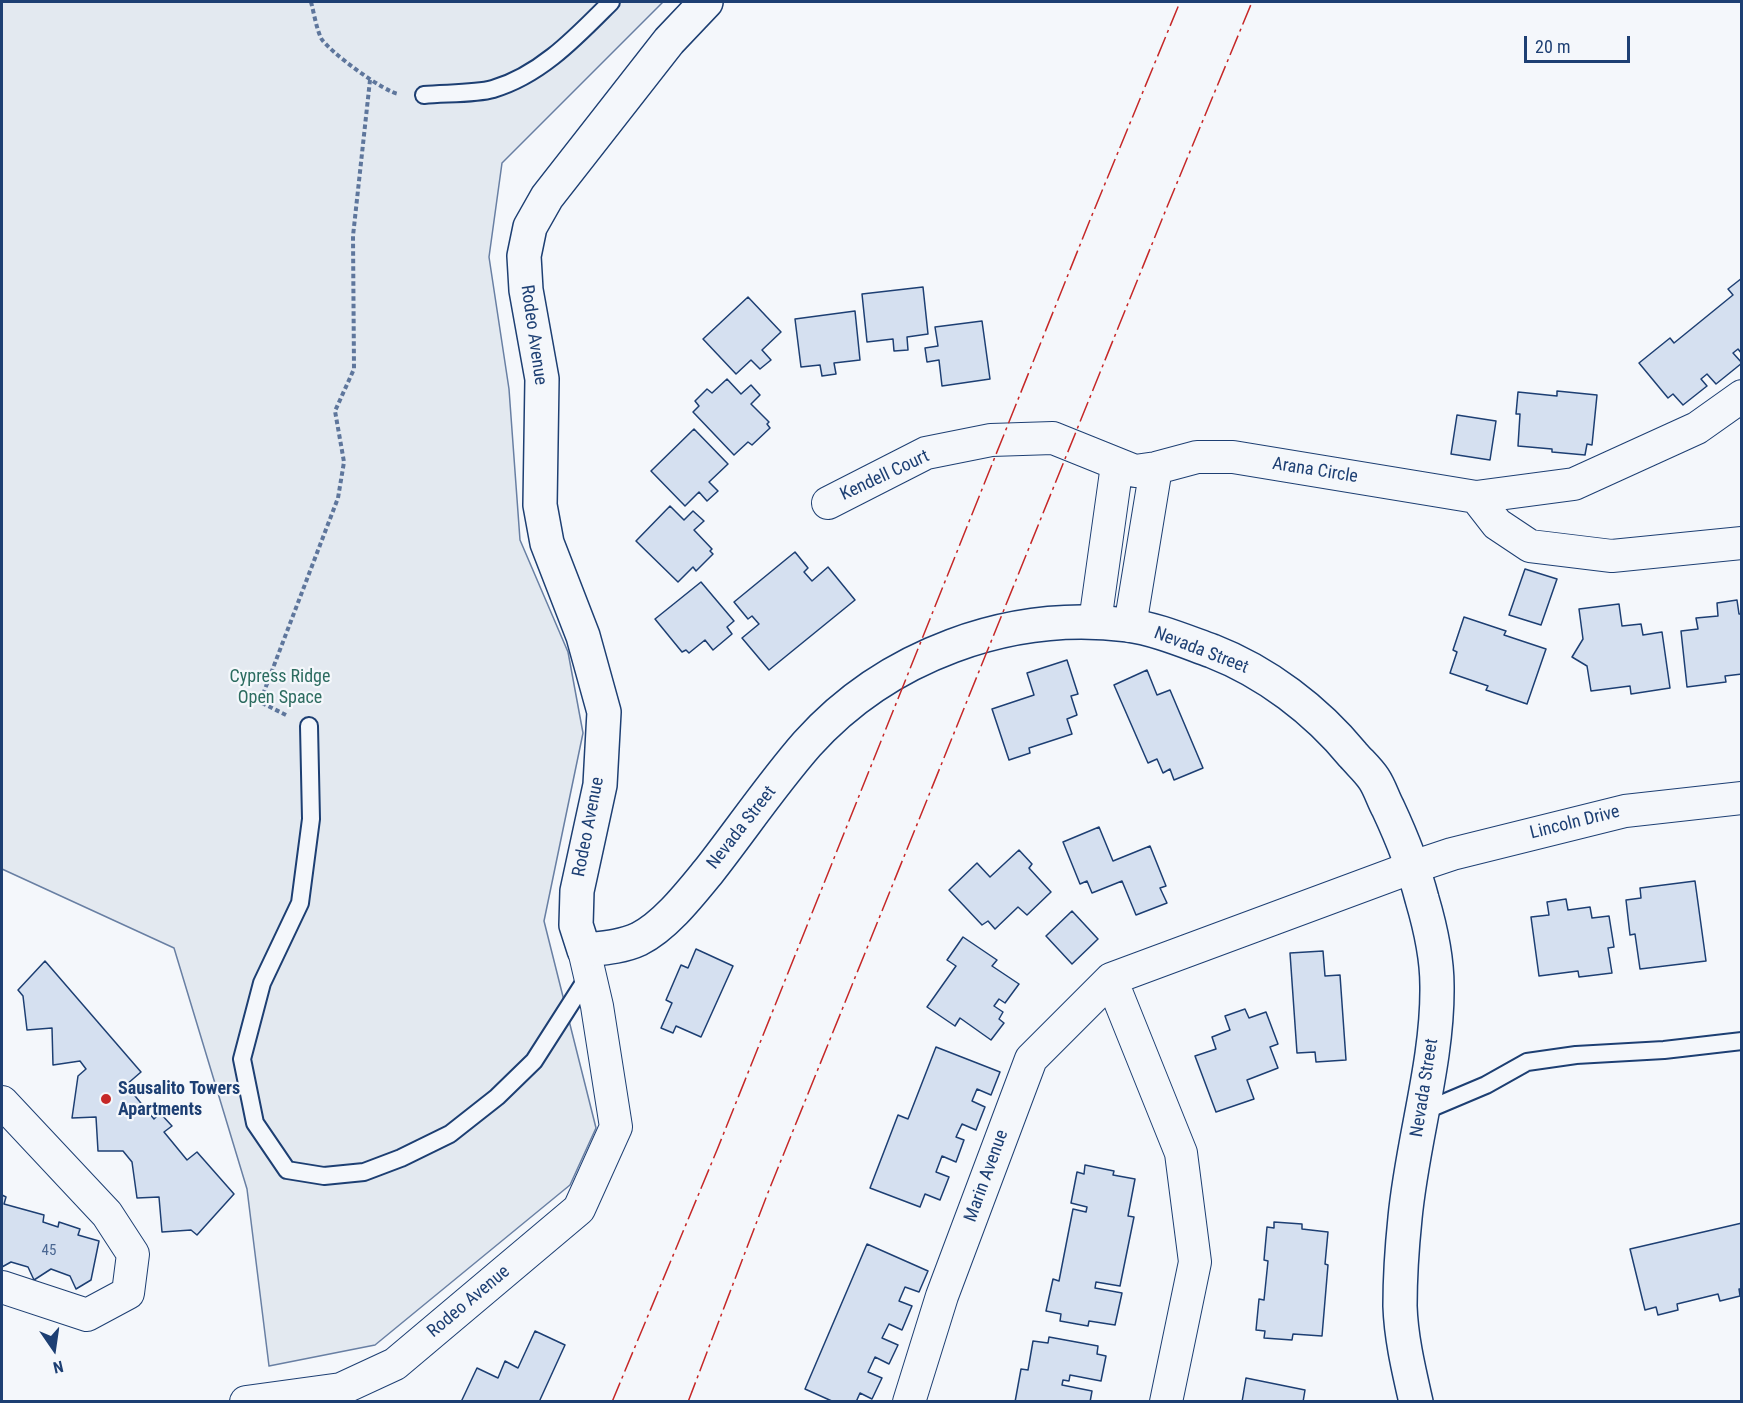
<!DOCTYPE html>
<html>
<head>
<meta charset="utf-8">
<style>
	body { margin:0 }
	#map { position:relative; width:1743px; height:1403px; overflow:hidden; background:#f4f7fb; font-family:"Roboto Condensed",sans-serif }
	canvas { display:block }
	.frame { position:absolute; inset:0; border:3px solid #1d3f73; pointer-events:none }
	.north { position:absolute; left:24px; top:1319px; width:60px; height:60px; -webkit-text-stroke:4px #f4f7fb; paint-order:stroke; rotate:167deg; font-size:16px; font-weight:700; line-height:24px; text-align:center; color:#1d3f73 }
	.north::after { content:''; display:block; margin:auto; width:21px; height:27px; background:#1d3f73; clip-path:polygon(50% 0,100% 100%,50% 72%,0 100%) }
	.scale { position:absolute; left:1524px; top:36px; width:106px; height:27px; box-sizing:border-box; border:3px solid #1d3f73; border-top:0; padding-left:8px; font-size:18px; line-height:21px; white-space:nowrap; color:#1d3f73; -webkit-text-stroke:4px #f4f7fb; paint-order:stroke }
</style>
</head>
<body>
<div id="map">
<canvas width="1743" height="1403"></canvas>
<div class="frame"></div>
<div class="north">N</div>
<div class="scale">20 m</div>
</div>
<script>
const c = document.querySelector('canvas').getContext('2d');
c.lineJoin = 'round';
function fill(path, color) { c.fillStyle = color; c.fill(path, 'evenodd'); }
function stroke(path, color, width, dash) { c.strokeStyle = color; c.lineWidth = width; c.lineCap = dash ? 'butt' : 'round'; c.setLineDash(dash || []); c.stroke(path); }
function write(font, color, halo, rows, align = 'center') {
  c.font = font + ' "Roboto Condensed",sans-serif'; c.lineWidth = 4.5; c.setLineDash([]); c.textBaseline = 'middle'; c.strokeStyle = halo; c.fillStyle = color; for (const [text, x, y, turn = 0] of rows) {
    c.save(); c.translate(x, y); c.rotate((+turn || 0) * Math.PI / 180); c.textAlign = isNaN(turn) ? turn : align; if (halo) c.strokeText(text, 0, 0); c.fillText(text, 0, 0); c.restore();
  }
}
const green = new Path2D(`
	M 2,2 L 663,2 L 502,163 L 489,257 L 509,389 L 520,540 L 568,652 L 583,733 L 544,921 L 596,1128 L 570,1185 L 375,1345 L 269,1366 L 247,1189 L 174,948 L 2,869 Z`);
const building = new Path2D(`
	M 1742,278 L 1742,354 L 1738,349 L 1733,353 L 1742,363 L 1716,384 L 1707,374 L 1701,379 L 1707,386 L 1683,405 L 1673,394 L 1668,398 L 1639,363 L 1670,338 L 1674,343 L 1733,295 L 1728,289 Z
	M 923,287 L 928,334 L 907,337 L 908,350 L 894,351 L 893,339 L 867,342 L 862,294 Z
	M 748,297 L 781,332 L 762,350 L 771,360 L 760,369 L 751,360 L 736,374 L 703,339 Z
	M 855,311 L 860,360 L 834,363 L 836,374 L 822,376 L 820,365 L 801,367 L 795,319 Z
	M 982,321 L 990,379 L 942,386 L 939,360 L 927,362 L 925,348 L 938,346 L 935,327 Z
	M 727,379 L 741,394 L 751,385 L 760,395 L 751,404 L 769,422 L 767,424 L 770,428 L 752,445 L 748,442 L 734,455 L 693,412 L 699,406 L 695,401 L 707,389 L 712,393 Z
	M 1557,391 L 1597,395 L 1592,445 L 1587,444 L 1585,455 L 1552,452 L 1552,449 L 1518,446 L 1520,414 L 1516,414 L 1518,392 L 1557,396 Z
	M 1457,415 L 1496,421 L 1490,460 L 1451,454 Z
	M 694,429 L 728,464 L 709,482 L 718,491 L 707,501 L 699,492 L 685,506 L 651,471 Z
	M 670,506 L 684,520 L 693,511 L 704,521 L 694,530 L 712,549 L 710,551 L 713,554 L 696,571 L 693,567 L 678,582 L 636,541 Z
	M 795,552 L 808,568 L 804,572 L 812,581 L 828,567 L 855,600 L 769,670 L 742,638 L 759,624 L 752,616 L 748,619 L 734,602 Z
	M 1525,569 L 1557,579 L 1541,625 L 1509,615 Z
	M 701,582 L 734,621 L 727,627 L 732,634 L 713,650 L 705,640 L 689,653 L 686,650 L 682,652 L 655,619 Z
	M 1737,600 L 1739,614 L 1742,614 L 1742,674 L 1725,676 L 1726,682 L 1687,687 L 1681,631 L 1698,629 L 1696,618 L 1718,616 L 1717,603 Z
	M 1619,604 L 1622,626 L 1641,624 L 1643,635 L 1662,632 L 1670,688 L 1631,694 L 1630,686 L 1591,691 L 1587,666 L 1572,657 L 1583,639 L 1579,609 Z
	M 1464,617 L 1506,631 L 1504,635 L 1546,649 L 1527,704 L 1486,690 L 1488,686 L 1450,673 L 1457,652 L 1453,650 Z
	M 1067,660 L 1078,694 L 1071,696 L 1077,715 L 1067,719 L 1072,734 L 1029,748 L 1030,753 L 1009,760 L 992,709 L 1034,695 L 1027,673 Z
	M 1147,670 L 1157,695 L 1170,690 L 1203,768 L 1174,780 L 1170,769 L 1163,773 L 1157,759 L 1148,763 L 1114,685 Z
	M 1099,827 L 1113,861 L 1150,846 L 1166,886 L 1160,888 L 1167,903 L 1136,915 L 1122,881 L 1092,893 L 1087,881 L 1080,884 L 1063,842 Z
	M 1019,850 L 1032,864 L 1029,868 L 1051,892 L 1027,915 L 1018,907 L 995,929 L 988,921 L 982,925 L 949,890 L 977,863 L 990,877 Z
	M 1695,881 L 1706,961 L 1640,969 L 1635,934 L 1630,935 L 1626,900 L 1641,898 L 1640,888 Z
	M 1566,899 L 1568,910 L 1590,907 L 1592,918 L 1609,916 L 1614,947 L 1608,948 L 1612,973 L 1579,977 L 1578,971 L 1539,976 L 1531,917 L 1549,915 L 1547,902 Z
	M 1072,911 L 1098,939 L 1072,964 L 1046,936 Z
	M 963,937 L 997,960 L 992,966 L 1019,984 L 1005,1003 L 999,999 L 994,1006 L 1003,1012 L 999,1019 L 1004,1023 L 991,1040 L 960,1018 L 955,1026 L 927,1007 L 956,966 L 947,960 Z
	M 696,949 L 733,966 L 701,1037 L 676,1026 L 673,1033 L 661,1028 L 672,1003 L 666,1000 L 681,965 L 688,968 Z
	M 1323,951 L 1325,976 L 1340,975 L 1346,1060 L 1316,1062 L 1315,1052 L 1297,1053 L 1290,953 Z
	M 45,961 L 141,1072 L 126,1085 L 154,1119 L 160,1113 L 172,1126 L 164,1132 L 187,1160 L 197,1152 L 234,1194 L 197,1235 L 191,1230 L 162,1232 L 159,1197 L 137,1198 L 132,1162 L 123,1151 L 98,1151 L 96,1117 L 72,1118 L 78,1076 L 86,1069 L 80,1061 L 53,1065 L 52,1028 L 27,1030 L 23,996 L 18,990 Z
	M 1245,1009 L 1249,1018 L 1266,1012 L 1278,1044 L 1270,1047 L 1278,1068 L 1247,1080 L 1254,1099 L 1216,1112 L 1195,1056 L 1216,1049 L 1212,1037 L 1230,1030 L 1225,1016 Z
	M 936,1047 L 1000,1072 L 991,1095 L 977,1089 L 972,1101 L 985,1107 L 976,1130 L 962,1124 L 956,1137 L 964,1140 L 956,1162 L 942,1156 L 936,1172 L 949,1177 L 940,1200 L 925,1194 L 920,1207 L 870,1188 L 898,1115 L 908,1119 Z
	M 1085,1165 L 1114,1171 L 1113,1175 L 1135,1179 L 1128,1216 L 1134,1217 L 1120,1286 L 1096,1282 L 1095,1288 L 1122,1293 L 1115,1325 L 1089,1321 L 1088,1326 L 1060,1321 L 1061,1314 L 1046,1311 L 1053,1279 L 1059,1281 L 1073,1209 L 1086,1212 L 1087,1207 L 1071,1203 L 1077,1172 L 1084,1174 Z
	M 2,1195 L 6,1197 L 4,1204 L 44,1215 L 43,1222 L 58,1227 L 59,1222 L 80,1229 L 78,1235 L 99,1241 L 91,1280 L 76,1289 L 70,1276 L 51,1269 L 34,1280 L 28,1267 L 11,1262 L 2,1267 Z
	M 1274,1222 L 1302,1224 L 1302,1229 L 1328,1232 L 1325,1264 L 1328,1265 L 1322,1336 L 1293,1334 L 1292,1340 L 1264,1338 L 1265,1331 L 1256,1330 L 1259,1299 L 1264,1300 L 1268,1261 L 1264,1260 L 1267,1227 L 1274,1228 Z
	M 1742,1223 L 1742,1289 L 1739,1289 L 1740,1296 L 1720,1301 L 1718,1294 L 1677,1304 L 1678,1310 L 1658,1315 L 1656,1307 L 1645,1310 L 1630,1249 Z
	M 867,1244 L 928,1271 L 919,1292 L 905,1287 L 899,1301 L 912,1306 L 902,1330 L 889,1324 L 882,1338 L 898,1345 L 889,1364 L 875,1357 L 868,1372 L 882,1378 L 872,1399 L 860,1393 L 856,1402 L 834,1402 L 805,1389 Z
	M 535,1331 L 565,1345 L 539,1402 L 461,1402 L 477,1368 L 498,1378 L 505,1361 L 518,1368 Z
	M 1049,1337 L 1098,1346 L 1097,1354 L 1106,1356 L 1101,1381 L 1070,1375 L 1069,1381 L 1063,1380 L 1062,1385 L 1092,1391 L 1090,1402 L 1015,1402 L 1021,1369 L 1028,1370 L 1033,1341 L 1048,1343 Z
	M 1246,1378 L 1305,1390 L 1303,1402 L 1242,1402 Z`);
const path = new Path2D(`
	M 311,2 C 314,13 316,27 321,38 C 327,50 385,93 399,94
	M 286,715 L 260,702 L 338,498 L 344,462 L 335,411 L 354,369 L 353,236 L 370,80`);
const lane = new Path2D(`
	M 424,95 C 444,93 475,94 493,89 C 541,75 577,36 611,2
	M 309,726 L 311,819 L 300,903 L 262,983 L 242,1059 L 255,1123 L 287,1170 L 324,1176 L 364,1172 L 401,1158 L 450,1134 L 497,1097 L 534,1061 L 589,975
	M 1422,1112 L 1486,1085 L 1527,1062 L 1576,1055 L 1664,1050 L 1742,1041`);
const street = new Path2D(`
	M 1742,396 L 1697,428 L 1574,484 L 1476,497 L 1497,524 L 1530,546 L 1612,556 L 1742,543
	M 828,503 L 926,453 L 991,440 L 1053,438 L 1135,471 L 1156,468 L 1197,457 L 1233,457 L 1476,497
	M 1095,622 L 1117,465
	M 1130,626 L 1156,468
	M 1111,979 L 1181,1153 L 1195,1262 L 1166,1402
	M 2,1102 L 107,1214 L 133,1254 L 128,1293 L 87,1315 L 2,1287
	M 246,1402 L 341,1389 L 395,1364 L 579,1209 L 616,1127 L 597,1006 L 584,950
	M 909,1402 L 942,1296 L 1031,1059 L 1111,979 L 1413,867 L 1452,854 L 1625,811 L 1742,798`);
const secondary = new Path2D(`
	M 706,2 L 669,41 L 547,197 L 530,227 L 524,256 L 526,290 L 542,379 L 540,505 L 547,543 L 583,636 L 604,712 L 600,785 L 577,891 L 576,925 L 584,950 C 603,948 622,947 639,939 C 665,926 690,894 708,872 C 741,830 772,784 807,744 C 886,656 1009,610 1127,625 C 1156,629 1184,641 1212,651 C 1266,672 1316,710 1353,755 C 1360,763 1368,770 1374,779 C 1380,788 1383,799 1388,808 C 1402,838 1414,868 1422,899 C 1430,926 1437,958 1437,986 C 1438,1062 1412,1142 1405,1218 C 1402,1247 1400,1277 1400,1306 C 1401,1338 1409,1371 1416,1402`);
const power = new Path2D(`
	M 612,1402 L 717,1150 L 1090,220 L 1180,2
	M 688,1402 L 767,1195 L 1167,207 L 1252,2`);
const markers = [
	[106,1099,6,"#c62828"]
];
const numberNames = [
	["45",49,1251]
];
const streetNames = [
	["Rodeo Avenue",533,335,82],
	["Arana Circle",1315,471,9],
	["Kendell Court",885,476,-25],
	["Nevada Street",1201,651,21],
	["Lincoln Drive",1575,823,-14],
	["Rodeo Avenue",589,827,-79],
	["Nevada Street",742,828,-52],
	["Nevada Street",1425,1088,-81],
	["Marin Avenue",987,1176,-70],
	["Rodeo Avenue",469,1302,-40]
];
const parkNames = [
	["Cypress Ridge",280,677],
	["Open Space",280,698]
];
const poiNames = [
	["Sausalito Towers",118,1089],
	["Apartments",118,1110]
];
fill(green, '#e3e9f0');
stroke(green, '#687fa3', 1.5);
fill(building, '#d5e0f0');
stroke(building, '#1d3f73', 1.5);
stroke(lane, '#1d3f73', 20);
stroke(street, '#1d3f73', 34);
stroke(secondary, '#1d3f73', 36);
stroke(path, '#5e769c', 4, [4.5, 3]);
stroke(lane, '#f4f7fb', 16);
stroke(street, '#f4f7fb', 32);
stroke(secondary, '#f4f7fb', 33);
stroke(power, '#c62828', 1.5, [21, 4.5, 3, 4.5]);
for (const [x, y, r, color] of markers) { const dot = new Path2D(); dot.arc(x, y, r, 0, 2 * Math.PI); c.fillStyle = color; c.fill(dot); stroke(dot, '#f4f7fb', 2); }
write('15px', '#4b6792', null, numberNames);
write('18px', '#1d3f73', '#f4f7fb', streetNames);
write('18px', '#2c6c60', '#f4f7fb', parkNames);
write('bold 18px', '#1d3f73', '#f4f7fb', poiNames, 'left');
</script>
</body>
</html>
